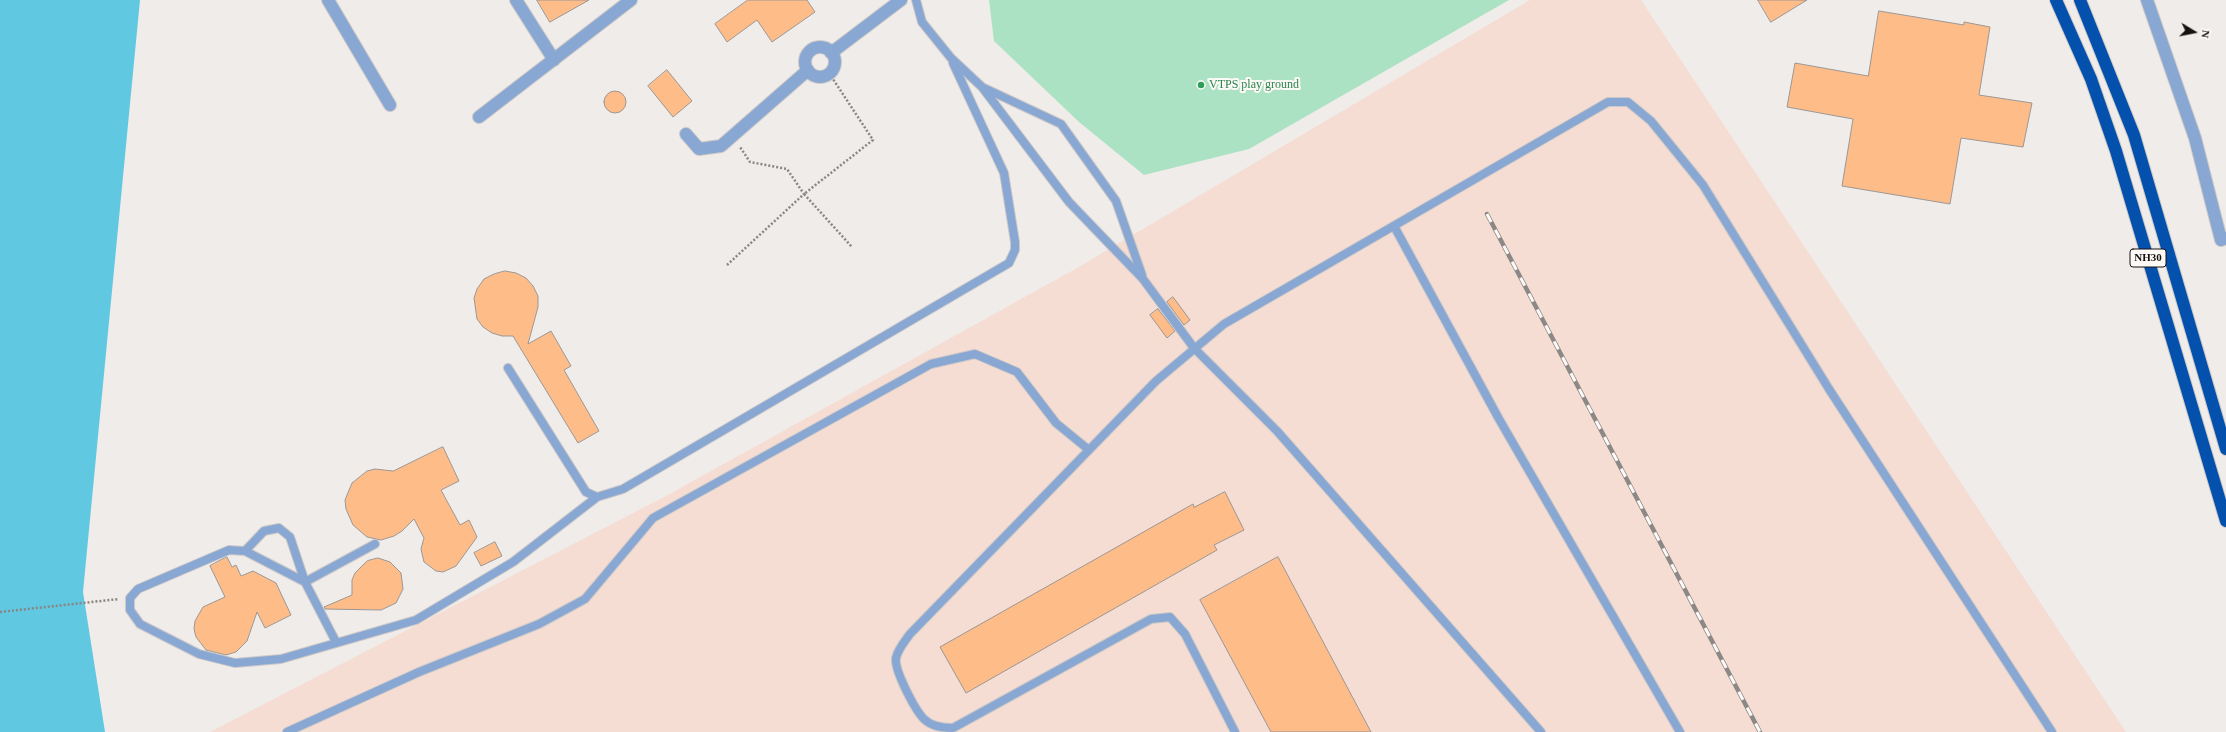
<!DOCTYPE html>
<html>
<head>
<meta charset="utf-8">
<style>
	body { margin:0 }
	#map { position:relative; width:2226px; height:732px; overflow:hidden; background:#f0ece9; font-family:Georgia,serif }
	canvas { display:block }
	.north { position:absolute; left:2174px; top:12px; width:40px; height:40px; -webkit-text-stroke:3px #fdf9f6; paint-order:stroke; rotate:100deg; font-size:11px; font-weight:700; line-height:16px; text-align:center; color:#141312 }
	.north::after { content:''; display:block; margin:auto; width:14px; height:18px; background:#141312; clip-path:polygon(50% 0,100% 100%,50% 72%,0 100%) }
</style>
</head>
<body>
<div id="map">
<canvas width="2226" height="732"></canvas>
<div class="north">N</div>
</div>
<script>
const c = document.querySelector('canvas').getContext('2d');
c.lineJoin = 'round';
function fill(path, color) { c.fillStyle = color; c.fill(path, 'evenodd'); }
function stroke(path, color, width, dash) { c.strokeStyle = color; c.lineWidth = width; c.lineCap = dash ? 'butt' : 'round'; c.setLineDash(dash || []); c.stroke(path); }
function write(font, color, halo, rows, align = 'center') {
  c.font = font + ' Georgia,serif'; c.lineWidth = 4; c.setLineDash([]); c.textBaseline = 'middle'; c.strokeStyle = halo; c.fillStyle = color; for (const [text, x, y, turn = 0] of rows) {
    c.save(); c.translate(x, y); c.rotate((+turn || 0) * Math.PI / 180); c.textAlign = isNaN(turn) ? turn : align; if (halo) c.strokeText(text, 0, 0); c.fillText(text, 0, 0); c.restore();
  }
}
const industrial = new Path2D(`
	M 1530,0 L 1641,0 L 2126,732 L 210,732 L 666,496 L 1077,268 Z`);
const green = new Path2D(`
	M 989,0 L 1509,0 L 1249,149 L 1144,175 L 1079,122 L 994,41 Z`);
const water = new Path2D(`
	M 0,0 L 140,0 L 83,592 L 105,732 L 0,732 Z`);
const building = new Path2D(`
	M 537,0 L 589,0 L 550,22 Z
	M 748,0 L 807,0 L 815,12 L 772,42 L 757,20 L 727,42 L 715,24 Z
	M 1758,0 L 1807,0 L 1771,22 Z
	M 1879,11 L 1964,25 L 1964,22 L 1990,27 L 1979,95 L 2032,103 L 2023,147 L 1961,138 L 1950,204 L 1842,186 L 1853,119 L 1787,107 L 1795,63 L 1868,76 Z
	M 667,70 L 692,101 L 673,117 L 648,86 Z
	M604 102a11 11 0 1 1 22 0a11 11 0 1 1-22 0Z
	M 505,271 L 516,273 L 526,278 L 533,286 L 538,296 L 538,307 L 528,344 L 551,331 L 571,366 L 564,370 L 599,431 L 578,443 L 513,336 L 502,336 L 492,333 L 483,327 L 477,319 L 474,298 L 477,289 L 484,279 L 494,274 Z
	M 1173,297 L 1190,320 L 1184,325 L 1167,302 Z
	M 1158,309 L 1175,331 L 1167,338 L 1150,315 Z
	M 443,447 L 459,481 L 441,490 L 460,525 L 469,520 L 477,537 L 456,566 L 443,572 L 436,571 L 424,562 L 421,549 L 424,538 L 414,519 L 402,531 L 394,536 L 381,540 L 367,537 L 353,525 L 346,509 L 345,500 L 352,483 L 367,471 L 375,469 L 393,471 Z
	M 1225,492 L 1244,530 L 1214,545 L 1217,550 L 966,693 L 940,647 L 1193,504 L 1194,507 Z
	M 495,542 L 502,556 L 481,566 L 474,553 Z
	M 227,557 L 232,567 L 236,565 L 241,576 L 253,571 L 276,583 L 291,615 L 265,628 L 257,612 L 247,641 L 236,652 L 226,655 L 206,650 L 196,637 L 194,629 L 195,621 L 203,607 L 225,597 L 210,566 Z
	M 1278,557 L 1371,732 L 1271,732 L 1200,600 Z
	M 378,558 L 390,562 L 401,573 L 403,589 L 396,603 L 381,610 L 325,609 L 324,607 L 352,595 L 352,580 L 355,573 L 367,561 Z`);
const path = new Path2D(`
	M 829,73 L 873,140 L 804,194 L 852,247
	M 727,265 L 804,194 L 787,169 L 750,162 L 740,147
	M 0,612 L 119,599`);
const lane = new Path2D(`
	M 916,0 L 922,22 L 951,58 L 982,87 L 1069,202 L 1143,279 L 1194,348 L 1277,431 L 1541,732
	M 982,87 L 1061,124 L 1116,201 L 1142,275
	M 1394,226 L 1499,419 L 1680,732
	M 508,368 L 586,492 L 597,497 L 623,489 L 1009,263 L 1015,250 L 1015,242 L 1004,173 L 953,63
	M 375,544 L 305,582 L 245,551 L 229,550 L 138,589 L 130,598 L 130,610 L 140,624 L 199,654 L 235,663 L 281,659 L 416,620 L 513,562 L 597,497
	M 245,551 L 264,531 L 279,528 L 290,537 L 305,582 L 336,642
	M 287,732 L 419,672 L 539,624 L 585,599 L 653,518 L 931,364 L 975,354 L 1017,372 L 1056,423 L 1089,450
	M 1235,732 L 1185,634 L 1170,617 L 1151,619 L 953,728 C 943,728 932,727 924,719 C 915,710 894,670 896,658 C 898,649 905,641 910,634 L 1156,381 L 1224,324 L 1608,102 L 1628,102 L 1651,121 L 1703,185 L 1829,389 L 2052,732`);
const street = new Path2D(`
	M 328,0 L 390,105
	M 516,0 L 554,60
	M 2147,0 L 2195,138 L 2221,240 L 2226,238
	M805 62a15 15 0 1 1 30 0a15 15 0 1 1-30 0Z
	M 831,53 L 901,0
	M 479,117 L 631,0
	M 686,134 L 699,149 L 721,146 L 808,70`);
const highway = new Path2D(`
	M 2056,0 L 2091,79 L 2116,151 L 2226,521
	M 2080,0 L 2134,135 L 2226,449`);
const rail = new Path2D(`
	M 1487,214 L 1760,732`);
const markers = [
	[1201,85,4,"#2e9e5b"]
];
const shields = [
	[2148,258,36]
];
const shieldNames = [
	["NH30",2148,258]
];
const leisureNames = [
	["VTPS play ground",1209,85]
];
fill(industrial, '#f5ddd3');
fill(green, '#ace2c4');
fill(water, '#61c8e2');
fill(building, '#febc88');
stroke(building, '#9b9795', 1);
stroke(lane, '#cdc9c7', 10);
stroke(street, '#cdc9c7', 14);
stroke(highway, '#cdc9c7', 14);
stroke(path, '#888583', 2.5, [2, 2]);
stroke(lane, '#89a7d3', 8);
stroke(street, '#89a7d3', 12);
stroke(highway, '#0450ad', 12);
stroke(rail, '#8b8886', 4.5);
stroke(rail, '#fdf9f6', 3, [9]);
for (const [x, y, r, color] of markers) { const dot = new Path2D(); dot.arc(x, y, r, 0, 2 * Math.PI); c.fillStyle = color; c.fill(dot); stroke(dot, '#fdf9f6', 1.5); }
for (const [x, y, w] of shields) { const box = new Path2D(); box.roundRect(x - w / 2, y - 9, w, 18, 3); c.fillStyle = '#fdf9f6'; c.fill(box); stroke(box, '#141312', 1); }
write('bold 11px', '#141312', null, shieldNames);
write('12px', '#27864d', '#fdf9f6', leisureNames, 'left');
</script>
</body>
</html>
